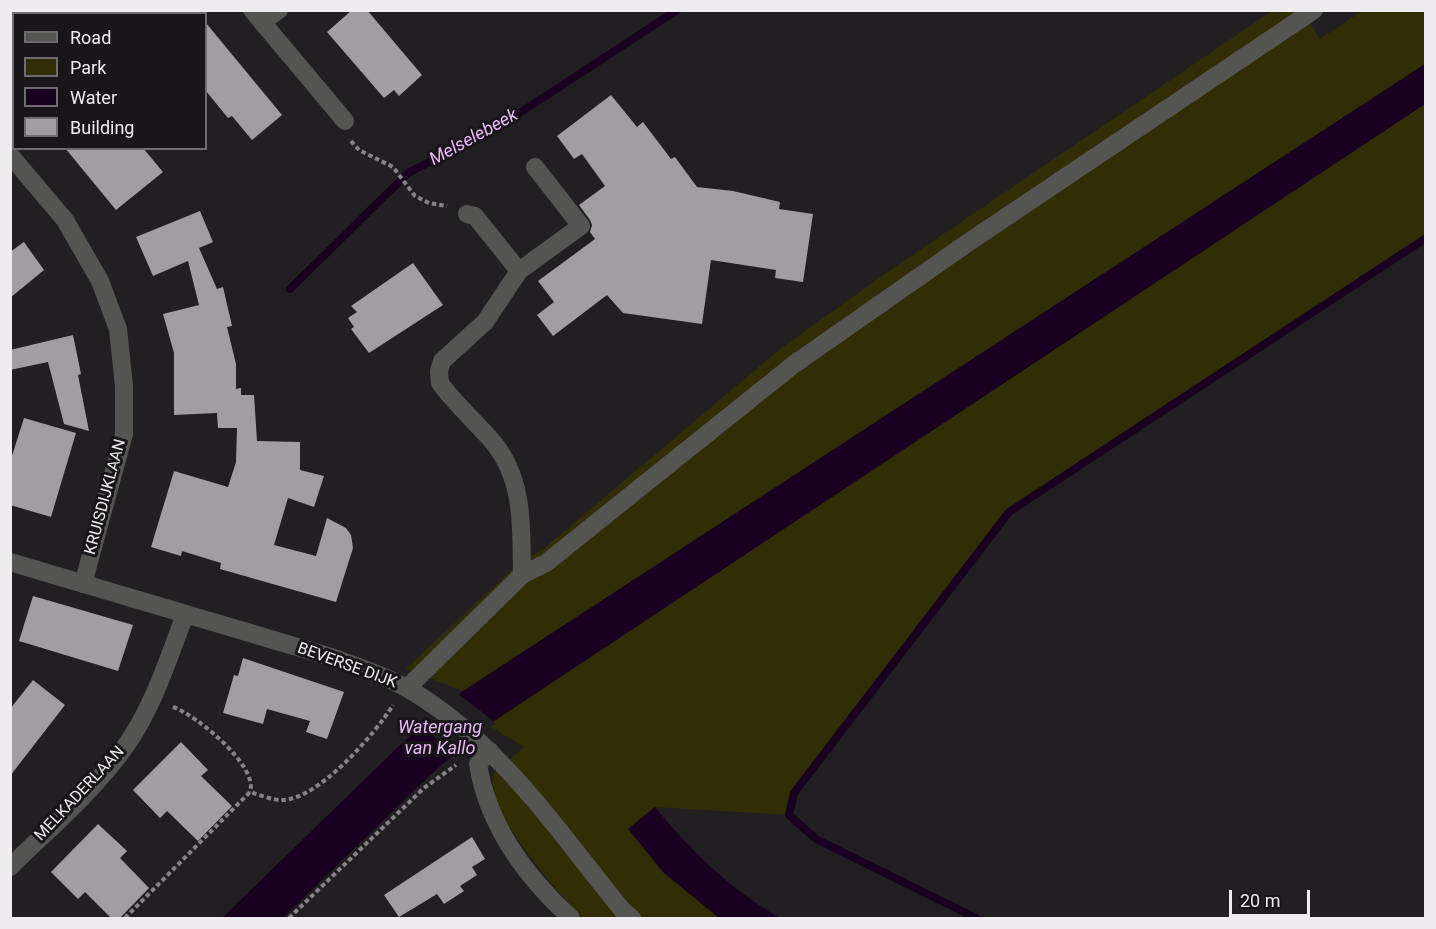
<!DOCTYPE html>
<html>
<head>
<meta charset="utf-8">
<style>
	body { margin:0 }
	#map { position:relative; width:1436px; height:929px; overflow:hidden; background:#211f22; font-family:Roboto,sans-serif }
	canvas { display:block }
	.frame { position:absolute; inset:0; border:12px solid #eeecee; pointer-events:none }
	.legend { position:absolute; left:12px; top:12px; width:195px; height:138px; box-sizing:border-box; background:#181619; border:2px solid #6e6c6e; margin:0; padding:8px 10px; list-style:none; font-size:18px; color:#eeecee }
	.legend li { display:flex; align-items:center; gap:12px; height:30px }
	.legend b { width:30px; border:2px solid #6e6c6e }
	.scale { position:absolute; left:1229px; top:890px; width:81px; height:27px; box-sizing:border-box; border:3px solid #eeecee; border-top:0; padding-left:8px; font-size:18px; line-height:21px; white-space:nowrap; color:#eeecee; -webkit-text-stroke:4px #181619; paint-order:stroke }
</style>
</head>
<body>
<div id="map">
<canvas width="1436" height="929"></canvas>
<div class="frame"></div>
<ul class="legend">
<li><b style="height:8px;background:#545453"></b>Road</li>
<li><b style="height:16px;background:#312e06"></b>Park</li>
<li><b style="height:16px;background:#1a0020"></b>Water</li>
<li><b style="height:16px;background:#a19ea1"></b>Building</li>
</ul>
<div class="scale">20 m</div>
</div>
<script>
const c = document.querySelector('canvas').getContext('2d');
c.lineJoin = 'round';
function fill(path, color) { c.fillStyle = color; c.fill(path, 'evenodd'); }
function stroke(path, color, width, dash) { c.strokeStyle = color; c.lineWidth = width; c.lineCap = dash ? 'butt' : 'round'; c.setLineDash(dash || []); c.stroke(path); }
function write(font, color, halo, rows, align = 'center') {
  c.font = font + ' Roboto,sans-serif'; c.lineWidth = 6; c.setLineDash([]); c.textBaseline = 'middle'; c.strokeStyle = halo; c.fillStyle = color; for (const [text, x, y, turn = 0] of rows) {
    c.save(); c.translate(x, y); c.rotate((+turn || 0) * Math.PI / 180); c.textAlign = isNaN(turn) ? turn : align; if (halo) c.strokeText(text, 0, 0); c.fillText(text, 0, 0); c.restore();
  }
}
const green = new Path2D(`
	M 1272,11 L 1301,11 L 1320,39 L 1362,11 L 1425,11 L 1425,64 L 463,691 L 406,669 L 522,560 L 542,550 L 780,349 L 883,275 Z
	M 1425,104 L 1425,238 L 1009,512 L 794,793 L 789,815 L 655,807 L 629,828 L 663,872 L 719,918 L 584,918 C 559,894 483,810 494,773 L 524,747 L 488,725 Z`);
const water = new Path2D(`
	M 1425,64 L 1425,104 L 488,725 L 429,776 L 283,918 L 222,918 L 400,745 L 463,691 Z
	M 655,807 C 692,852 730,889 780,918 L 719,918 L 663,872 L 628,829 Z`);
const pier = new Path2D(`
	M 457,693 L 496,723 L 457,756 L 419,725 Z`);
const stream = new Path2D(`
	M 290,289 L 408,173 L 506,122 L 677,10
	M 976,918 L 816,839 L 789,815 L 794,793 L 1009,512 L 1426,238`);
const building = new Path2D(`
	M 352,10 L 367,10 L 422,75 L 399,96 L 394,90 L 384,98 L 327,32 Z
	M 206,23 L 282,115 L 252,140 L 232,116 L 228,118 L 206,91 Z
	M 611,95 L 637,127 L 643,122 L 671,159 L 675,157 L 697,187 L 733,191 L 780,202 L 779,209 L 813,214 L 803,282 L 775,278 L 776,270 L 711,260 L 702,324 L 623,313 L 607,295 L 553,336 L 537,315 L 554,302 L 538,281 L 595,239 L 590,232 L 592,225 L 590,220 L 579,205 L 605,186 L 582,154 L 574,159 L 557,136 Z
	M 65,148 L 143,148 L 163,172 L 116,210 Z
	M 200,211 L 213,242 L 199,248 L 217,289 L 223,287 L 232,326 L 227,327 L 236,364 L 236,389 L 241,388 L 241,395 L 254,395 L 257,441 L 300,442 L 300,470 L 324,476 L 314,507 L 288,498 L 274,545 L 316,556 L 327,518 L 346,528 L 351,535 L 353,548 L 336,602 L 220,569 L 221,563 L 182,551 L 181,556 L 151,547 L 174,471 L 228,487 L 236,462 L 237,428 L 218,428 L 217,413 L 174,415 L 174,353 L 163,314 L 199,305 L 188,261 L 153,276 L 136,237 Z
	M 24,242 L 44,270 L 10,298 L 10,252 Z
	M 413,263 L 443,305 L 369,353 L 351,329 L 354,327 L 348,318 L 357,312 L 351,306 Z
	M 73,335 L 81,374 L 78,375 L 89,431 L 64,424 L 48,362 L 10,370 L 10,350 Z
	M 24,418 L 76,433 L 51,517 L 10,505 L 10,462 Z
	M 33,596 L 133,625 L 118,671 L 19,641 Z
	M 243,658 L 344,692 L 327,739 L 306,732 L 310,721 L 267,709 L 263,724 L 223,713 L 234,675 L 238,676 Z
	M 33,680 L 65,705 L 10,776 L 10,709 Z
	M 181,742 L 208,770 L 201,776 L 232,806 L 198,841 L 167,811 L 160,818 L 133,790 Z
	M 98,824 L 127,851 L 120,858 L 149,888 L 120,918 L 111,918 L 85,892 L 78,899 L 51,872 Z
	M 472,837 L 485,859 L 472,867 L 477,875 L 460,886 L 464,891 L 444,904 L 437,894 L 399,917 L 384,895 Z`);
const path = new Path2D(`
	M 351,141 L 359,150 L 393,167 L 415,196 L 429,203 L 447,206
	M 173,707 C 196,715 259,766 250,792
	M 125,918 L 250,792 C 260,795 272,800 282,800 C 318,800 375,734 393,705
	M 289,918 L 424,788 L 456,765`);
const minor = new Path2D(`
	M 252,10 L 345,121
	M 262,22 L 279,10
	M 10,155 L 65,220 L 100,281 L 118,329 L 124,386 L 124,434 L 83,584
	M 467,214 L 475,216 L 519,271
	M 10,562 L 331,657 C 356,666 381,674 403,686 C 497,738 557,830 623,911 L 632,918
	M 522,575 C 521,529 525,481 493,442 C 476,422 456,405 440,383 L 439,371 L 442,361 L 485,322 L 519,271 L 581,226 L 535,167
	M 407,688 L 522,575 L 546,563 L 793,365 L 966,244 L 1314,10
	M 490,751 L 478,764 C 488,826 525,876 571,918
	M 10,867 C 50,828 95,790 127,744 C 154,705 168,659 185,615`);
const streetNames = [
	["KRUISDIJKLAAN",106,497,-75],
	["BEVERSE DIJK",347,666,20],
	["MELKADERLAAN",80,794,-47]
];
const waterNames = [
	["Melselebeek",474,138,-29],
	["Watergang",440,728],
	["van Kallo",440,749]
];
fill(green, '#312e06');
fill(water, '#1a0020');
fill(pier, '#211f22');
stroke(stream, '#1a0020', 8);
fill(building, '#a19ea1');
stroke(path, '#858386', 4, [4.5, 3]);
stroke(minor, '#545453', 18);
write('16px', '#eeecee', '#181619', streetNames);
write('italic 18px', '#ecb7f8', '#181619', waterNames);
</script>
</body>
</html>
